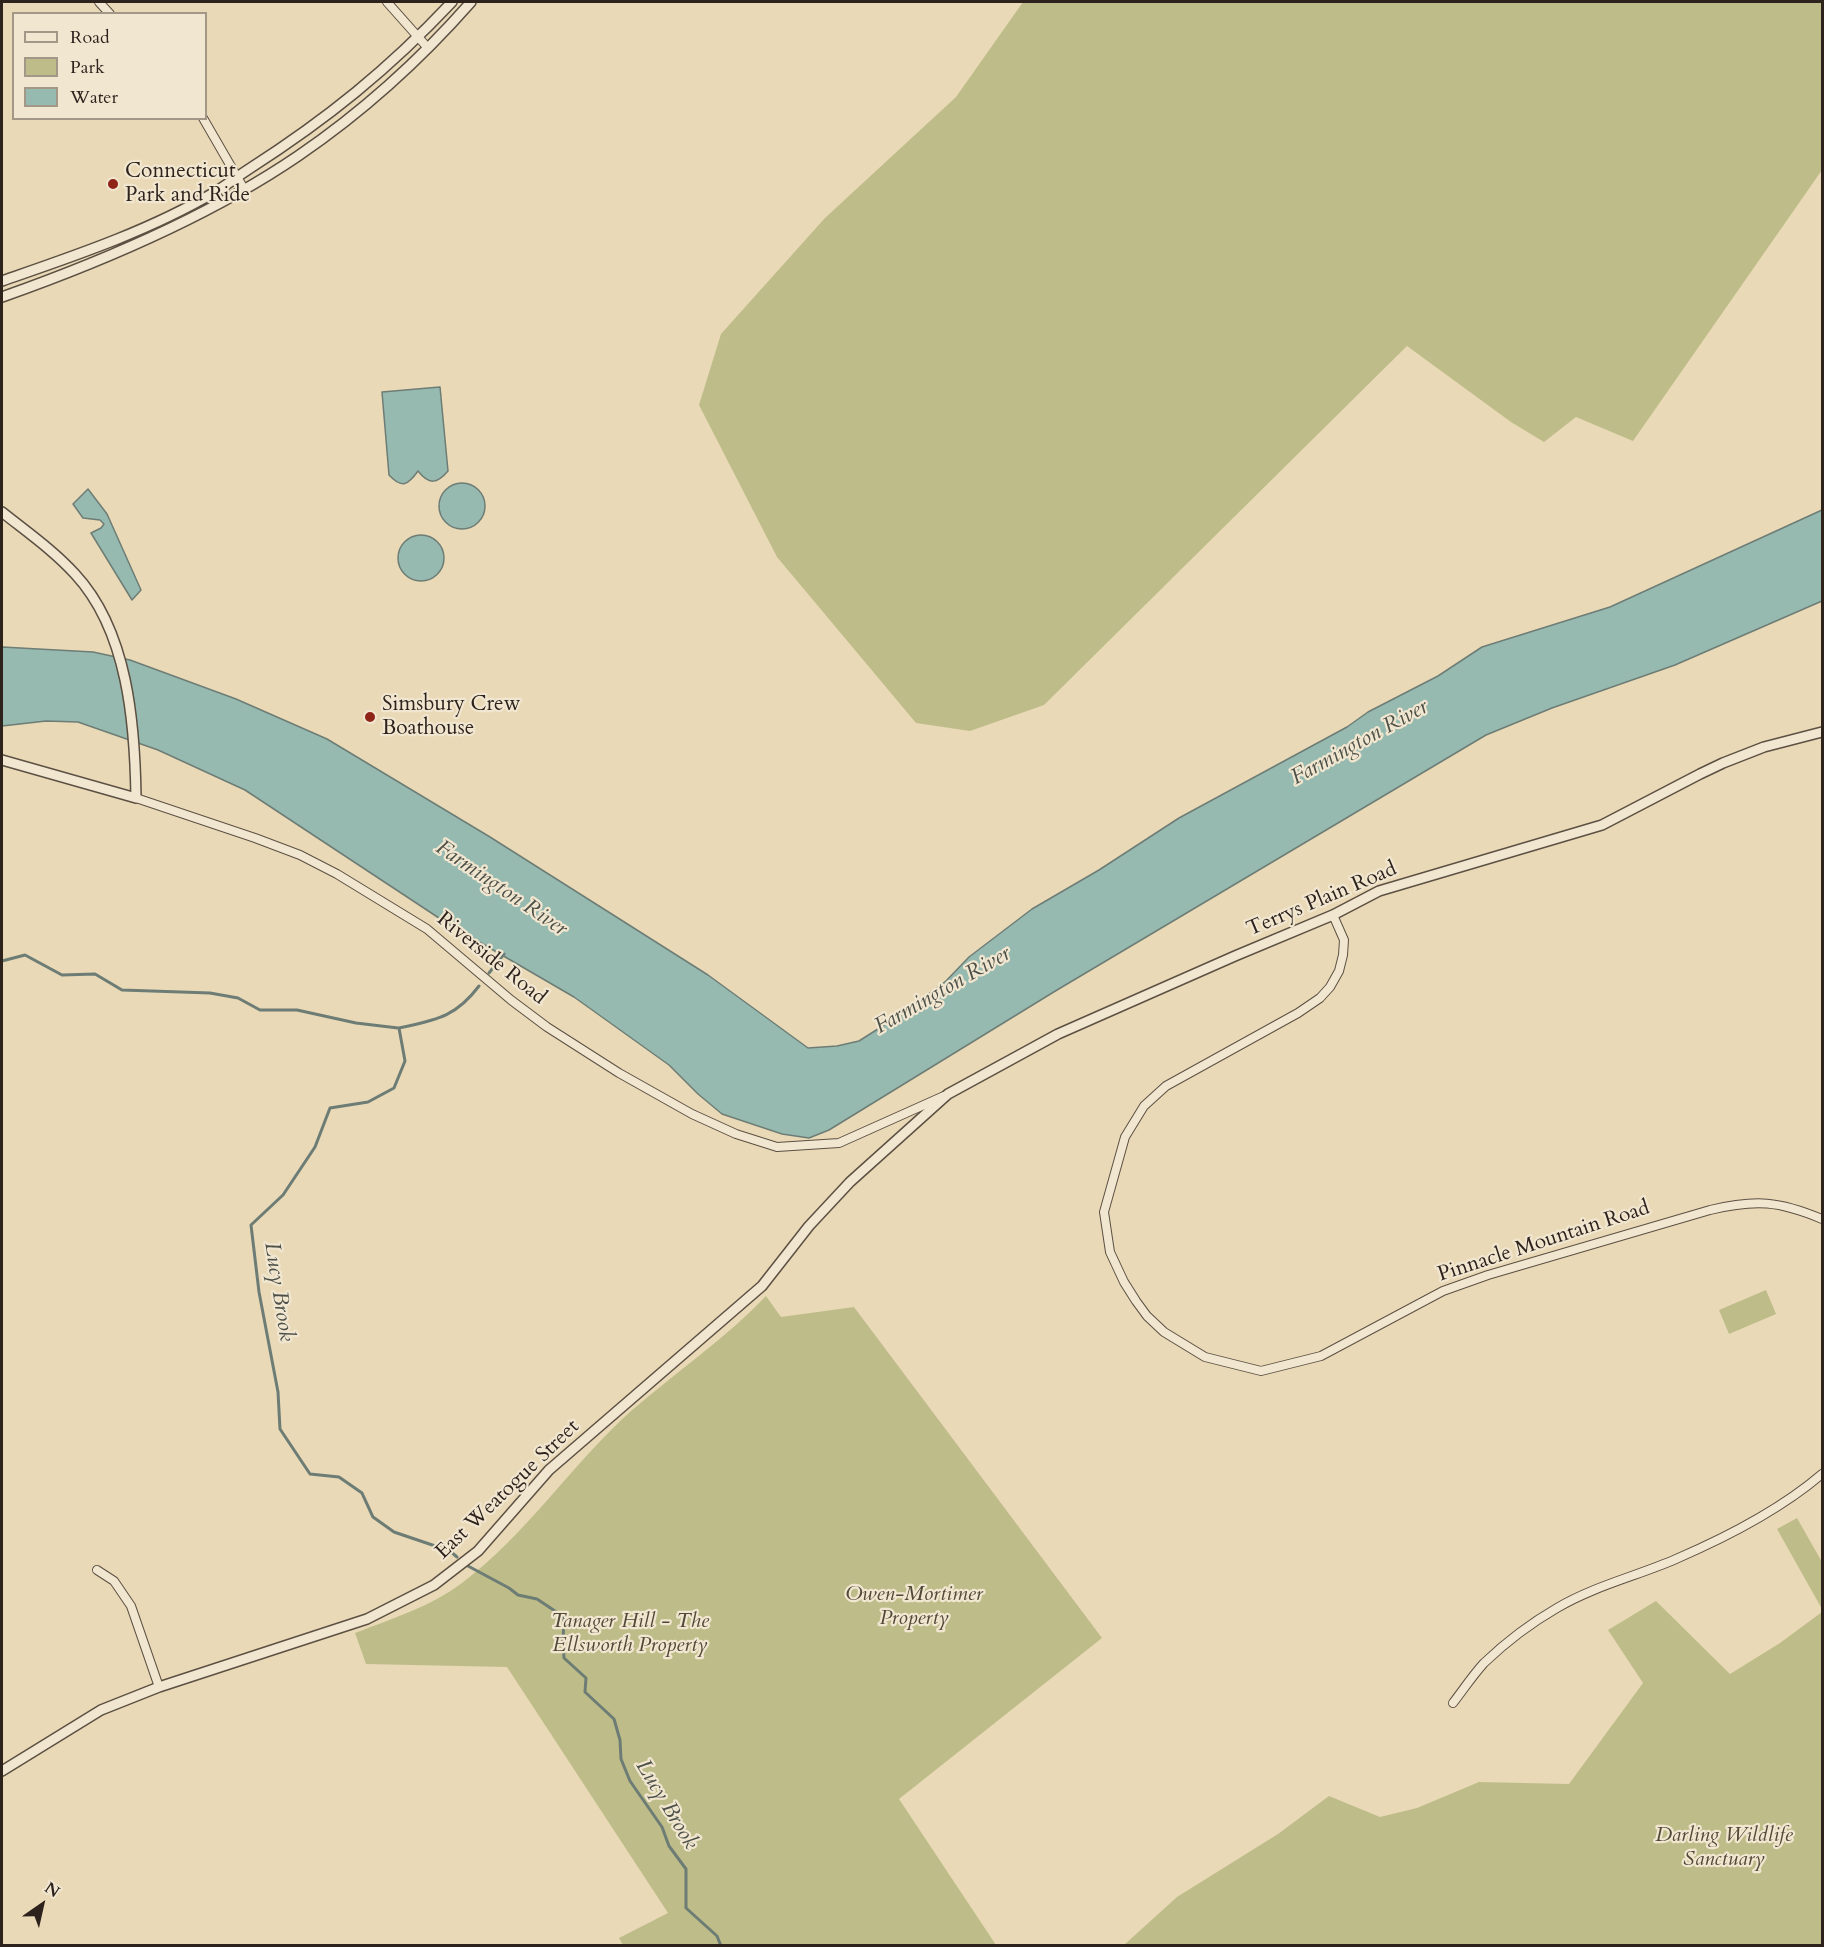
<!DOCTYPE html>
<html>
<head>
<meta charset="utf-8">
<style>
	body { margin:0 }
	#map { position:relative; width:1824px; height:1947px; overflow:hidden; background:#e9d9b7; font-family:Cardo,serif }
	canvas { display:block }
	.frame { position:absolute; inset:0; border:3px solid #2d221c; pointer-events:none }
	.legend { position:absolute; left:12px; top:12px; width:195px; height:108px; box-sizing:border-box; background:#f1e6d0; border:2px solid #a39888; margin:0; padding:8px 10px; list-style:none; font-size:18px; color:#2d221c }
	.legend li { display:flex; align-items:center; gap:12px; height:30px }
	.legend b { width:30px; border:2px solid #a39888 }
	.north { position:absolute; left:12px; top:1875px; width:60px; height:60px; -webkit-text-stroke:4px #f1e6d0; paint-order:stroke; rotate:34deg; font-size:16px; font-weight:700; line-height:24px; text-align:center; color:#2d221c }
	.north::after { content:''; display:block; margin:auto; width:21px; height:27px; background:#2d221c; clip-path:polygon(50% 0,100% 100%,50% 72%,0 100%) }
</style>
</head>
<body>
<div id="map">
<canvas width="1824" height="1947"></canvas>
<div class="frame"></div>
<ul class="legend">
<li><b style="height:8px;background:#f1e6d0"></b>Road</li>
<li><b style="height:16px;background:#bebd89"></b>Park</li>
<li><b style="height:16px;background:#97bab0"></b>Water</li>
</ul>
<div class="north">N</div>
</div>
<script>
const c = document.querySelector('canvas').getContext('2d');
c.lineJoin = 'round';
function fill(path, color) { c.fillStyle = color; c.fill(path, 'evenodd'); }
function stroke(path, color, width, dash) { c.strokeStyle = color; c.lineWidth = width; c.lineCap = dash ? 'butt' : 'round'; c.setLineDash(dash || []); c.stroke(path); }
function write(font, color, halo, rows, align = 'center') {
  c.font = font + ' Cardo,serif'; c.lineWidth = 4.5; c.setLineDash([]); c.textBaseline = 'middle'; c.strokeStyle = halo; c.fillStyle = color; for (const [text, x, y, turn = 0] of rows) {
    c.save(); c.translate(x, y); c.rotate((+turn || 0) * Math.PI / 180); c.textAlign = isNaN(turn) ? turn : align; if (halo) c.strokeText(text, 0, 0); c.fillText(text, 0, 0); c.restore();
  }
}
const green = new Path2D(`
	M 1023,2 L 1822,2 L 1822,170 L 1633,441 L 1576,417 L 1544,442 L 1511,422 L 1407,346 L 1044,705 L 970,731 L 916,723 L 777,557 L 699,405 L 721,334 L 825,218 L 956,97 Z
	M 1766,1290 L 1776,1314 L 1729,1334 L 1719,1310 Z
	M 766,1296 L 781,1317 L 854,1307 L 1102,1638 L 899,1799 L 996,1945 L 623,1945 L 619,1938 L 668,1913 L 507,1667 L 366,1664 L 355,1633 C 391,1619 430,1607 462,1583 C 527,1534 571,1465 631,1411 C 676,1372 725,1339 766,1296 Z
	M 1797,1518 L 1822,1562 L 1822,1609 L 1777,1529 Z
	M 1656,1601 L 1730,1674 L 1780,1643 L 1822,1612 L 1822,1945 L 1124,1945 L 1177,1897 L 1278,1834 L 1329,1796 L 1380,1817 L 1417,1808 L 1479,1782 L 1569,1784 L 1643,1683 L 1608,1630 Z`);
const water = new Path2D(`
	M 440,387 L 448,471 C 437,484 429,485 418,471 C 408,485 402,489 389,475 L 382,392 Z
	M439 506a23 23 0 1 1 46 0a23 23 0 1 1-46 0Z
	M 88,489 L 107,514 L 141,590 L 132,600 L 91,533 L 101,528 L 104,524 L 100,520 L 83,518 L 73,504 Z
	M 1822,510 L 1822,601 L 1675,665 L 1552,708 L 1486,735 L 1057,990 L 829,1130 L 809,1138 L 782,1134 L 722,1114 L 698,1094 L 669,1065 L 574,997 L 445,922 L 245,790 L 158,750 L 78,722 L 46,721 L 2,726 L 2,647 L 93,652 L 130,660 L 236,699 L 327,739 L 490,837 L 708,975 L 808,1048 L 837,1046 L 859,1041 L 903,1013 L 946,981 L 969,957 L 1032,909 L 1099,870 L 1179,818 L 1347,727 L 1368,712 L 1438,676 L 1482,647 L 1610,607 Z
	M398 558a23 23 0 1 1 46 0a23 23 0 1 1-46 0Z`);
const stream = new Path2D(`
	M 2,961 L 25,955 L 62,975 L 95,974 L 122,990 L 210,993 L 238,998 L 260,1010 L 297,1010 L 356,1023 L 398,1028
	M 489,973 L 504,954
	M 457,1557 L 450,1551 L 394,1532 L 373,1517 L 362,1493 L 339,1477 L 310,1474 L 280,1429 L 278,1392 L 259,1292 L 251,1225 L 283,1195 L 315,1147 L 330,1108 L 368,1102 L 394,1088 L 405,1061 L 399,1028 C 435,1020 455,1018 479,986
	M 468,1566 L 509,1588 L 518,1595 L 537,1599 L 564,1617 L 563,1643 L 564,1658 L 586,1678 L 585,1692 L 614,1719 L 620,1740 L 621,1759 L 630,1781 L 662,1827 L 669,1846 L 686,1869 L 686,1908 L 717,1936 L 721,1946`);
const minor = new Path2D(`
	M 99,2 L 110,14
	M 387,2 L 427,47
	M 203,118 L 244,189
	M 136,798 L 255,838 L 300,855 L 337,874 L 427,929 L 511,1000 L 547,1027 L 619,1073 L 692,1114 L 736,1134 L 777,1147 L 839,1143 L 944,1096
	M 1333,915 L 1344,940 L 1343,955 L 1339,971 L 1330,987 L 1320,998 L 1298,1013 L 1166,1086 L 1144,1106 L 1125,1137 L 1104,1212 L 1110,1252 L 1124,1282 L 1136,1301 L 1147,1316 L 1164,1332 L 1205,1357 L 1261,1371 L 1321,1356 L 1443,1291 L 1488,1275 L 1710,1210 C 1756,1199 1779,1201 1822,1219
	M 97,1570 L 114,1581 L 131,1606 L 159,1687
	M 1453,1703 C 1463,1690 1473,1675 1484,1663 C 1506,1642 1531,1623 1557,1608 C 1594,1586 1637,1576 1676,1559 C 1727,1537 1780,1510 1822,1474`);
const tertiary = new Path2D(`
	M 2,281 C 74,256 149,231 215,192 C 227,185 238,176 249,169 C 327,119 389,69 452,2
	M 2,297 C 101,262 210,216 298,156 C 361,113 420,60 471,2
	M 2,512 C 27,532 53,550 75,574 C 128,631 135,724 136,798 L 2,760
	M 2,1771 L 101,1710 L 159,1687 L 367,1619 L 434,1585 L 478,1551 L 549,1470 L 762,1286 L 809,1226 L 850,1182 L 948,1094 L 1058,1034 L 1235,956 L 1333,915 L 1379,891 L 1602,825 L 1700,774 L 1723,763 L 1764,747 L 1822,732`);
const markers = [
	[113,184,6,"#8f2418"],
	[370,717,6,"#8f2418"]
];
const poiNames = [
	["Connecticut",125,172],
	["Park and Ride",125,196],
	["Simsbury Crew",382,705],
	["Boathouse",382,729]
];
const streetNames = [
	["Terrys Plain Road",1322,900,-23],
	["Riverside Road",491,959,39],
	["Pinnacle Mountain Road",1544,1242,-18],
	["East Weatogue Street",508,1490,-44]
];
const parkNames = [
	["Owen-Mortimer",914,1595],
	["Property",914,1619],
	["Tanager Hill - The",630,1622],
	["Ellsworth Property",630,1646],
	["Darling Wildlife",1724,1836],
	["Sanctuary",1724,1860]
];
const waterNames = [
	["Farmington River",1360,743,-29],
	["Farmington River",501,889,34],
	["Farmington River",943,991,-30],
	["Lucy Brook",278,1292,81],
	["Lucy Brook",666,1805,59]
];
fill(green, '#bebd89');
fill(water, '#97bab0');
stroke(water, '#6d7d75', 1.5);
stroke(stream, '#6d7d75', 3);
stroke(minor, '#5c5043', 10);
stroke(tertiary, '#5c5043', 12);
stroke(minor, '#f1e6d0', 8);
stroke(tertiary, '#f1e6d0', 9);
for (const [x, y, r, color] of markers) { const dot = new Path2D(); dot.arc(x, y, r, 0, 2 * Math.PI); c.fillStyle = color; c.fill(dot); stroke(dot, '#f1e6d0', 2); }
write('21px', '#2d221c', '#f1e6d0', poiNames, 'left');
write('21px', '#2d221c', '#f1e6d0', streetNames);
write('italic 21px', '#514937', '#f1e6d0', parkNames);
write('italic 22px', '#4d5048', '#f1e6d0', waterNames);
</script>
</body>
</html>
